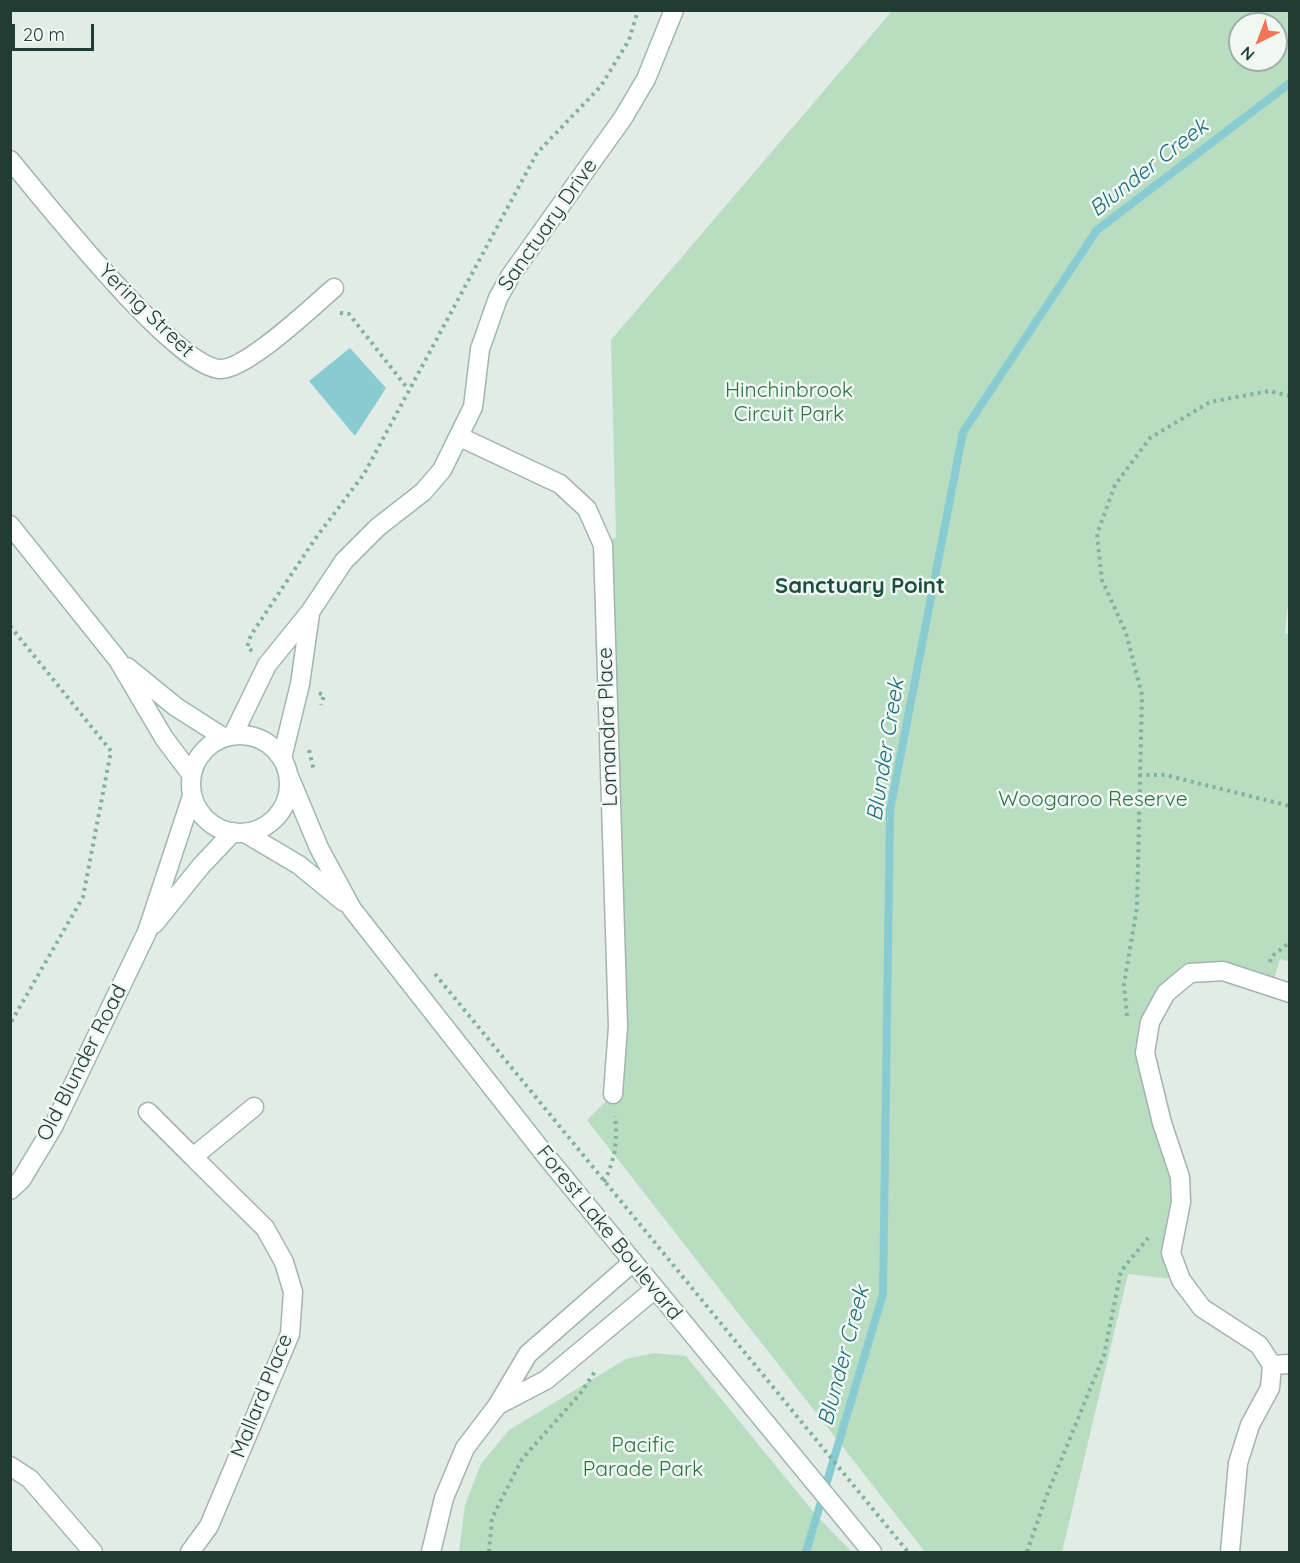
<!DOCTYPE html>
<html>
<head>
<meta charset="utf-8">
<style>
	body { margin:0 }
	#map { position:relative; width:1300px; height:1563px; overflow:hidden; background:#e1ece6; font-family:Quicksand,sans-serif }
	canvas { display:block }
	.frame { position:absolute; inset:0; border:12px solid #213d33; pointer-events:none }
	.north { position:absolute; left:1228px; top:12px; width:60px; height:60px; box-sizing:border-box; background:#f1f8f4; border:2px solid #9eada7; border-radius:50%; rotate:222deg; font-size:16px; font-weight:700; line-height:24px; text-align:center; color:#213d33 }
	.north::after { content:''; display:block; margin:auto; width:21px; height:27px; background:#f37357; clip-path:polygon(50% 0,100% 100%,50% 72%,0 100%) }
	.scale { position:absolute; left:12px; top:24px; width:82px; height:27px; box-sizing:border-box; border:3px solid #213d33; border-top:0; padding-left:8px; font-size:18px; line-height:21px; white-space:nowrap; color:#213d33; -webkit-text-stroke:4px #f1f8f4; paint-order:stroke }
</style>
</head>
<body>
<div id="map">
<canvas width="1300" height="1563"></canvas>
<div class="frame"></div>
<div class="north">N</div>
<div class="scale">20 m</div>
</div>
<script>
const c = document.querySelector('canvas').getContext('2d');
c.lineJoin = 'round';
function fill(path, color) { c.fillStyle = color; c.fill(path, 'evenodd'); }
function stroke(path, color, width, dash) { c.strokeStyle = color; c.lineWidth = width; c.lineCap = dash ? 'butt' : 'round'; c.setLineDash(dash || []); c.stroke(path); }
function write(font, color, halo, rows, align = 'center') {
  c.font = font + ' Quicksand,sans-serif'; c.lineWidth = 5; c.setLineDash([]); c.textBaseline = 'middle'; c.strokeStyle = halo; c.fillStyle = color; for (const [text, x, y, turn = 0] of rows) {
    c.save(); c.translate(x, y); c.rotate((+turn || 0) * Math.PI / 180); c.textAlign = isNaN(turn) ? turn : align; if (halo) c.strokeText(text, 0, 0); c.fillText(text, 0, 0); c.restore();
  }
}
const green = new Path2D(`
	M 892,11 L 1289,11 L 1290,586 L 1285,633 L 1290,634 L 1290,962 L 1280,959 L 1273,983 L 1190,973 L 1166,993 L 1145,1053 L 1180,1177 L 1171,1253 L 1181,1280 L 1128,1274 L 1062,1552 L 925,1552 L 587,1120 L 613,1094 L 603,545 L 616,537 L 611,340 ZM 1240,24 L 1276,24 L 1276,60 L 1240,60 Z
	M 654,1353 L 686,1356 L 816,1515 L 852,1552 L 459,1552 L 465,1505 L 481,1464 L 509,1430 L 626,1359 Z`);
const water = new Path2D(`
	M 350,348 L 386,388 L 355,436 L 309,381 Z`);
const stream = new Path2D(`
	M 806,1552 L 883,1294 L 890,810 L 963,432 L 1097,230 L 1290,83`);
const path = new Path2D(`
	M 340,313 L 349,314 L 408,389
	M 10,626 L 111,751 L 83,897 L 10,1024
	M 252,651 L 247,647 L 251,635 L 315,539 L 364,474 L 537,153 L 601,86 L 629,40 L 638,10
	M 319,693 L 324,695 L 321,705
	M 309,750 L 314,771
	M 1139,775 L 1165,775 L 1290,806
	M 1270,962 L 1271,957 L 1290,942
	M 435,974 L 908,1552
	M 1127,1016 L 1124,984 L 1137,907 L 1142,695 L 1126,633 L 1102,580 L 1097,534 L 1115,485 L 1150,438 L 1210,402 L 1269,391 L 1290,396
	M 604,1182 C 615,1160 618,1140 615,1116
	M 489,1552 L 492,1518 L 522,1459 L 580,1394 L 596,1370
	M 1027,1552 L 1046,1497 L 1104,1355 L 1121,1271 L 1148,1238`);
const street = new Path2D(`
	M 10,160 C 43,199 177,370 221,369 C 247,369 312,307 334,288
	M 460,437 L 560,484 L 587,509 L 603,545 L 618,1027 L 613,1094
	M 148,1112 L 193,1157 L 254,1107
	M 1272,1365 L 1290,1364
	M 498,1405 L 546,1380 L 655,1289
	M 10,1466 L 30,1479 L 93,1552
	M 190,1552 L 209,1526 L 290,1334 L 293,1292 L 284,1262 L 265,1228 L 193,1157
	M 431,1552 L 444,1498 L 465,1448 L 497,1406 L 528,1354 L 633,1262
	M 1230,1552 L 1238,1463 L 1250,1425 L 1270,1388 L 1272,1365 L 1259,1345 L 1202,1308 L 1181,1280 L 1171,1253 L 1181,1202 L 1180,1177 L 1162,1123 L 1145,1053 L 1150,1022 L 1166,993 L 1190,973 L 1223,971 L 1290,993`);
const secondary = new Path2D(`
	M 10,525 L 118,660 L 164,738 L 191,774
	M 127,667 L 176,707 L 223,737
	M191 784a49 49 0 1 1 98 0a49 49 0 1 1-98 0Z
	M 233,735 L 267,665 L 310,612 L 344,561 L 378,527 L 423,492 L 442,470 L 473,407 L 480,349 L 498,298 L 511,275 L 623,118 L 646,79 L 674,10
	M 282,758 L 300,684 L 310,614
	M 288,774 L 319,848 L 352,909 L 546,1156 L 872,1552
	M 245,833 L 299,865 L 344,902
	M 154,924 L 201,866 L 233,832
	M 10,1190 L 21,1180 L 53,1127 L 147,932 L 192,796`);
const streetNames = [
	["Sanctuary Drive",548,225,-55],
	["Yering Street",146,311,44],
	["Lomandra Place",608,727,-92],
	["Old Blunder Road",82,1063,-63],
	["Forest Lake Boulevard",609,1233,51],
	["Mallard Place",262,1396,-68]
];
const parkNames = [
	["Hinchinbrook",789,391],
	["Circuit Park",789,415],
	["Woogaroo Reserve",1093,800],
	["Pacific",643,1446],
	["Parade Park",643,1470]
];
const waterNames = [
	["Blunder Creek",1149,168,-38],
	["Blunder Creek",886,750,-81],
	["Blunder Creek",844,1356,-75]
];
const neighbourhoodNames = [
	["Sanctuary Point",860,586]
];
fill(green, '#b9ddc1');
fill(water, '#88ccd2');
stroke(stream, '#88ccd2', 8);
stroke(street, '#a4b4ad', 21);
stroke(secondary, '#9fb8ad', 21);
stroke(path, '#81b09e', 4, [3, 4.5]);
stroke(street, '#fff', 18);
stroke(secondary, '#fff', 18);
write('21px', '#213d33', '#f1f8f4', streetNames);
write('21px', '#2b7442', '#f1f8f4', parkNames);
write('italic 22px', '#1b7079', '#f1f8f4', waterNames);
write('bold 22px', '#1d4f3f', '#f1f8f4', neighbourhoodNames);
</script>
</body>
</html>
